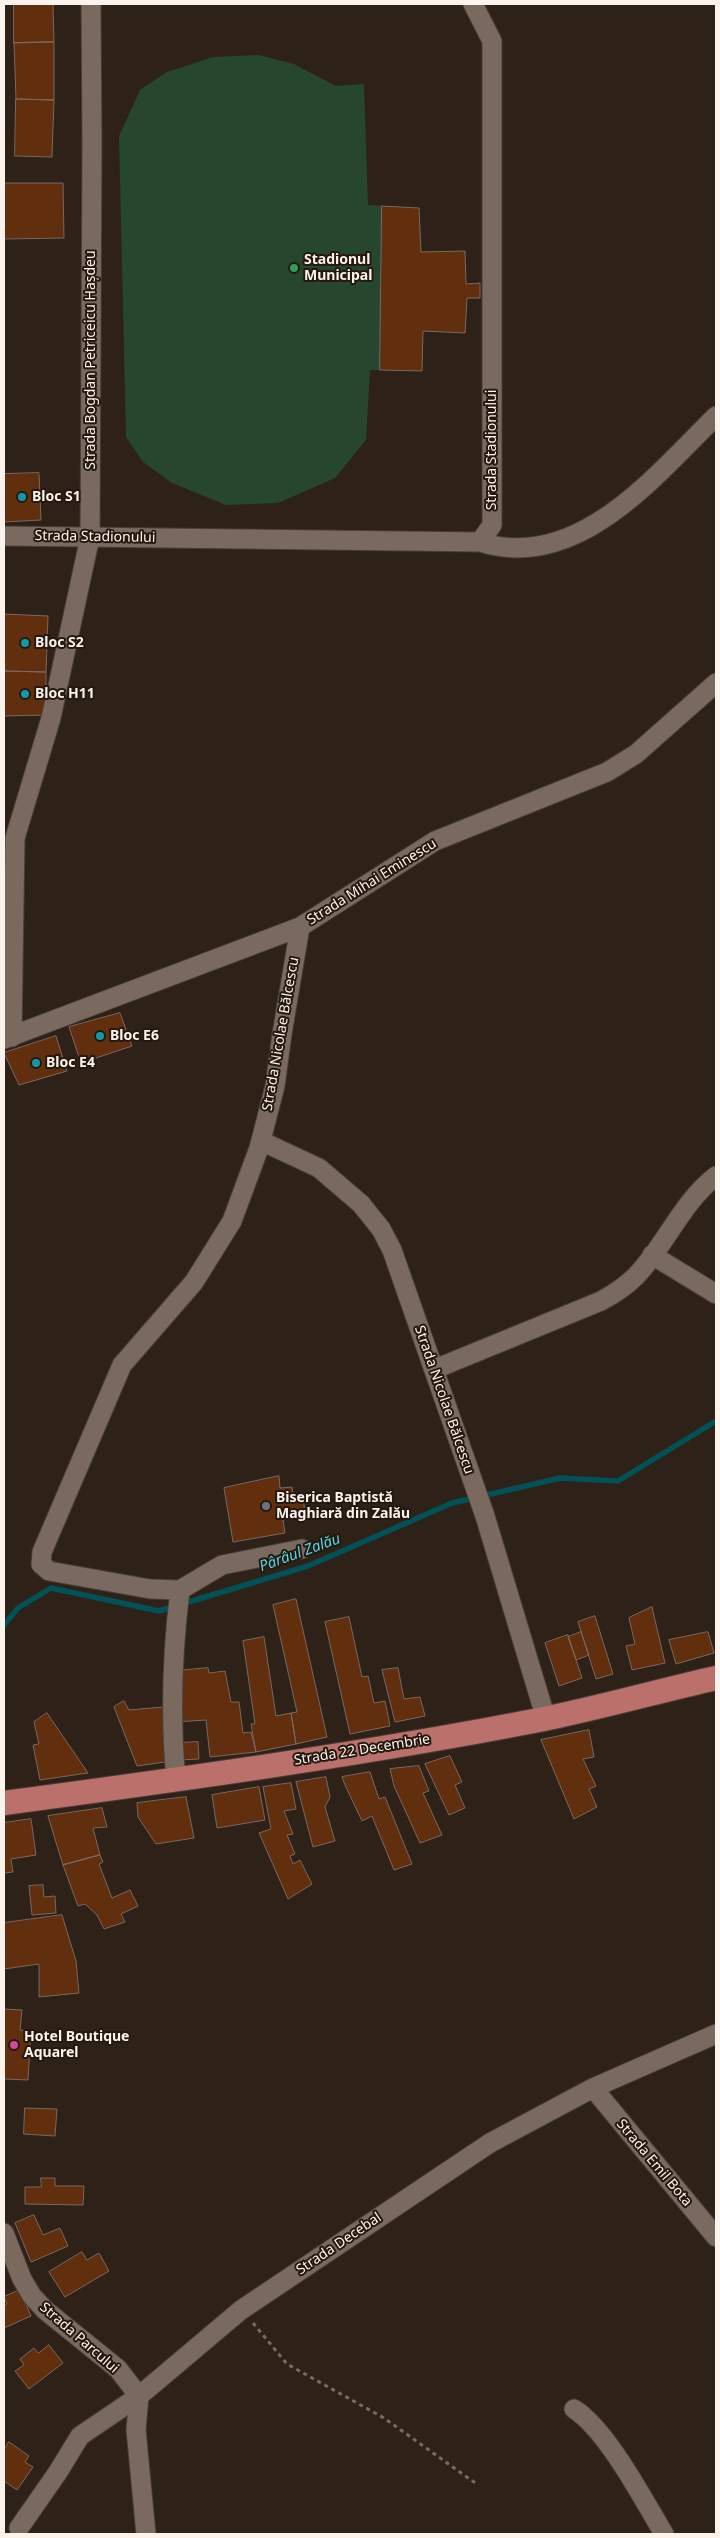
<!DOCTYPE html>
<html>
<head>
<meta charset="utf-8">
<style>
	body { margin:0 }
	#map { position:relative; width:720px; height:2538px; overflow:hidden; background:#2e2118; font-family:"Noto Sans",sans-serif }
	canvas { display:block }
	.frame { position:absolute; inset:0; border:5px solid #fcf3ec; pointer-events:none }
</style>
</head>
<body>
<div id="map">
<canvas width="720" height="2538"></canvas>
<div class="frame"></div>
</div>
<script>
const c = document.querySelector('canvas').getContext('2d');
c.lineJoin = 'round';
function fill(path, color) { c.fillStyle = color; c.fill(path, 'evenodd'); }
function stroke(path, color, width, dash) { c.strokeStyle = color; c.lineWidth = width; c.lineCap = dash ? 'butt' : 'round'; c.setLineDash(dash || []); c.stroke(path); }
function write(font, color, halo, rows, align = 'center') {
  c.font = font + ' "Noto Sans",sans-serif'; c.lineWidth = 4; c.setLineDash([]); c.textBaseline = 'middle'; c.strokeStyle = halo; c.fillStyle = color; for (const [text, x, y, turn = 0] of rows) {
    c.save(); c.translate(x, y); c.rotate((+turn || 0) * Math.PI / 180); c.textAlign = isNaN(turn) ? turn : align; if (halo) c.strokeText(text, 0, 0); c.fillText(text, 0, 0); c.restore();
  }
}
const green = new Path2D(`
	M 258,55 L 294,64 L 336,86 L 364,84 L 368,205 L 419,208 L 421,252 L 465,251 L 466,284 L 480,283 L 480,298 L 467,299 L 465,333 L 423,331 L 422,371 L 370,370 L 366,440 L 335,478 L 278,503 L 226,505 L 172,483 L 143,462 L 126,437 L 119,136 L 140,90 L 167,72 L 213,57 Z`);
const stream = new Path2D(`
	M 4,1625 L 18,1608 L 51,1588 L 159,1611 L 308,1566 L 452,1503 L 560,1478 L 618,1481 L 716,1421`);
const building = new Path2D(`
	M 14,4 L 53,4 L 54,42 L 14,43 Z
	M 54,42 L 54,100 L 16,99 L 14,43 Z
	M 16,99 L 54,100 L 52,157 L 15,156 Z
	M 4,183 L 63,183 L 64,238 L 4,239 Z
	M 382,206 L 419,208 L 421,252 L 465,251 L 466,284 L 480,283 L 480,298 L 467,298 L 465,333 L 423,331 L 422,371 L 380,370 Z
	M 39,473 L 41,520 L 4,522 L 4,474 Z
	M 4,614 L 48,616 L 46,672 L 4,671 Z
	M 4,671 L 46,672 L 46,715 L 4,716 Z
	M 120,1013 L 132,1046 L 81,1063 L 69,1027 Z
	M 56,1036 L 67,1071 L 19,1085 L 4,1053 Z
	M 279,1476 L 280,1488 L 292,1487 L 293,1495 L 303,1493 L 305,1516 L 283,1520 L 285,1533 L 233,1542 L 224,1488 Z
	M 296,1599 L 327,1737 L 296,1744 L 291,1713 L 297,1712 L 273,1605 Z
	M 652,1607 L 665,1663 L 632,1670 L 626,1646 L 635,1644 L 629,1618 Z
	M 595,1616 L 613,1674 L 596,1679 L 578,1622 Z
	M 349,1617 L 362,1677 L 368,1676 L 374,1703 L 385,1701 L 390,1726 L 350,1734 L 325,1622 Z
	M 581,1632 L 589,1655 L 576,1660 L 568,1637 Z
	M 708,1632 L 714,1653 L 676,1664 L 669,1640 Z
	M 568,1635 L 582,1678 L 559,1686 L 545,1643 Z
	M 264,1637 L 276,1716 L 291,1713 L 296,1744 L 256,1752 L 251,1724 L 255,1724 L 243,1641 Z
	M 208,1668 L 209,1673 L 225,1671 L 231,1702 L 239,1702 L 243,1733 L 251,1732 L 256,1752 L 210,1757 L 206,1720 L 175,1722 L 177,1671 Z
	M 398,1668 L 404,1699 L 420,1697 L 425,1716 L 395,1722 L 382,1670 Z
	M 124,1701 L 129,1710 L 163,1707 L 165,1762 L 137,1766 L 114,1707 Z
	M 47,1713 L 88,1773 L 40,1780 L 33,1745 L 39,1744 L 34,1722 Z
	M 589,1730 L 594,1757 L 583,1759 L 596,1786 L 589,1789 L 597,1807 L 574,1819 L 541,1740 Z
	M 198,1742 L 199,1759 L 180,1760 L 179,1743 Z
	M 450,1756 L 462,1782 L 455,1785 L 465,1808 L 449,1815 L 425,1764 Z
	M 419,1766 L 429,1791 L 423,1793 L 442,1835 L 420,1843 L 394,1786 L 390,1769 Z
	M 370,1772 L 379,1799 L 385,1797 L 412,1864 L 394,1870 L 372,1816 L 362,1821 L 345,1785 L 342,1777 Z
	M 326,1777 L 330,1797 L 325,1807 L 335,1841 L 313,1847 L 296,1782 Z
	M 291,1783 L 296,1809 L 284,1811 L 293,1834 L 287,1835 L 295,1854 L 290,1856 L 293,1864 L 300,1860 L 312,1884 L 288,1899 L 259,1833 L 271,1829 L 263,1787 Z
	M 259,1787 L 265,1820 L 217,1828 L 212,1795 Z
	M 186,1797 L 194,1838 L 156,1844 L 138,1817 L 137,1803 Z
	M 102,1808 L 107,1827 L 93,1828 L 100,1855 L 63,1865 L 48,1816 Z
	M 31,1819 L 36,1855 L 11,1859 L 13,1872 L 4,1873 L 4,1823 Z
	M 100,1855 L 103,1862 L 99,1864 L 112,1898 L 130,1890 L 138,1906 L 121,1914 L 125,1922 L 104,1929 L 97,1915 L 85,1904 L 78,1906 L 63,1865 Z
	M 43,1885 L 44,1897 L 55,1896 L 56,1913 L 32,1915 L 29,1886 Z
	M 62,1915 L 76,1961 L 79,1993 L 39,1997 L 39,1964 L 4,1969 L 4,1923 Z
	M 4,2009 L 22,2010 L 20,2030 L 31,2031 L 28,2080 L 4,2079 Z
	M 25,2108 L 57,2109 L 55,2136 L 24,2134 Z
	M 41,2178 L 55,2178 L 55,2186 L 84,2186 L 83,2205 L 25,2204 L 25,2187 L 41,2187 Z
	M 34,2215 L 43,2235 L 60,2228 L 68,2246 L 31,2262 L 15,2223 Z
	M 82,2252 L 87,2260 L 99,2253 L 109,2271 L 65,2297 L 49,2272 Z
	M 20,2290 L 31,2316 L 4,2328 L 4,2306 L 7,2304 L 4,2297 Z
	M 49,2345 L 63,2363 L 29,2389 L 15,2371 L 24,2365 L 20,2359 L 34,2348 L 38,2353 Z
	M 9,2442 L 29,2456 L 25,2462 L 33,2467 L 17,2490 L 4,2481 L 4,2450 Z`);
const path = new Path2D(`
	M 253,2323 L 287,2364 L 384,2418 L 478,2485`);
const minor = new Path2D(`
	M 4,536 L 480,542 L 492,525 L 492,41 L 473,4
	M 480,542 C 577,573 655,476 716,416
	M 300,927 L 282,1034 L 275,1086 L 259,1148 L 232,1221 L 194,1282 L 122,1365 L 42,1552 L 41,1564 L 49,1571 L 150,1589 L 180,1590 L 222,1565 L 302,1549
	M 12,1037 L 15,838 L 51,718 L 90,537 L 92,144 L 91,4
	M 4,1039 L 300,927 L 435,841 L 607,772 L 636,754 L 716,683
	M 261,1141 L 319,1168 L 361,1204 L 381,1229 L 392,1250 L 485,1516 L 546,1719
	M 652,1255 L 716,1294
	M 435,1369 L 601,1301 C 614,1294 625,1287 636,1276 C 666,1245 681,1203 716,1176
	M 176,1780 C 170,1716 172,1654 180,1590
	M 593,2088 L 716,2237
	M 4,2233 L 22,2279 L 32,2296 L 45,2310 L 118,2369 L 139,2396 L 136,2430 L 146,2534
	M 574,2409 C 607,2430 643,2499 664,2534
	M 19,2528 L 58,2472 L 80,2436 L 139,2396 L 241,2310 L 490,2143 L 593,2088 L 716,2034`);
const major = new Path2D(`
	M 4,1803 C 184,1779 365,1754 544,1719 C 602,1707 659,1691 716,1678`);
const markers = [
	[294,268,5,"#2e9e5b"],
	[22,497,5,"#0f9aa8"],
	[25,643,5,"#0f9aa8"],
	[25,694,5,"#0f9aa8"],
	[100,1036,5,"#0f9aa8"],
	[36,1063,5,"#0f9aa8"],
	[266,1506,5,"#6b7280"],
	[14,2045,5,"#d1479c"]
];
const poiNames = [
	["Stadionul",304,260],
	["Municipal",304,276],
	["Bloc S1",32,497],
	["Bloc S2",35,643],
	["Bloc H11",35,694],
	["Bloc E6",110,1036],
	["Bloc E4",46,1063],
	["Biserica Baptistă",276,1498],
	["Maghiară din Zalău",276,1514],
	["Hotel Boutique",24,2037],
	["Aquarel",24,2053]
];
const streetNames = [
	["Strada Bogdan Petriceicu Hașdeu",91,360,-90],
	["Strada Stadionului",492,450,-90],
	["Strada Stadionului",95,537,1],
	["Strada Mihai Eminescu",372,882,-32],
	["Strada Nicolae Bălcescu",281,1034,-80],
	["Strada Nicolae Bălcescu",444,1400,71],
	["Strada 22 Decembrie",362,1750,-9],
	["Strada Emil Bota",654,2163,50],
	["Strada Decebal",339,2244,-34],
	["Strada Parcului",79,2338,41]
];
const waterNames = [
	["Pârâul Zalău",300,1553,-20]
];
fill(green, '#27462e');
stroke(stream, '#005258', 5.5);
fill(building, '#612e0e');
stroke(building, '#7a6960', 1);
stroke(minor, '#493e37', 21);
stroke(major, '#493e37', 26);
stroke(path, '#776b63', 3, [4, 4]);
stroke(minor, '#79695e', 19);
stroke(major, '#bb706b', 24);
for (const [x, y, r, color] of markers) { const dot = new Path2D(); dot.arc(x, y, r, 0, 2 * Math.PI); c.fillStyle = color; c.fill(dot); stroke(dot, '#24180f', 2); }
write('bold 14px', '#fcf3ec', '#24180f', poiNames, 'left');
write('14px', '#fcf3ec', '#24180f', streetNames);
write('italic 15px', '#51d7e3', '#24180f', waterNames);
</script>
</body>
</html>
